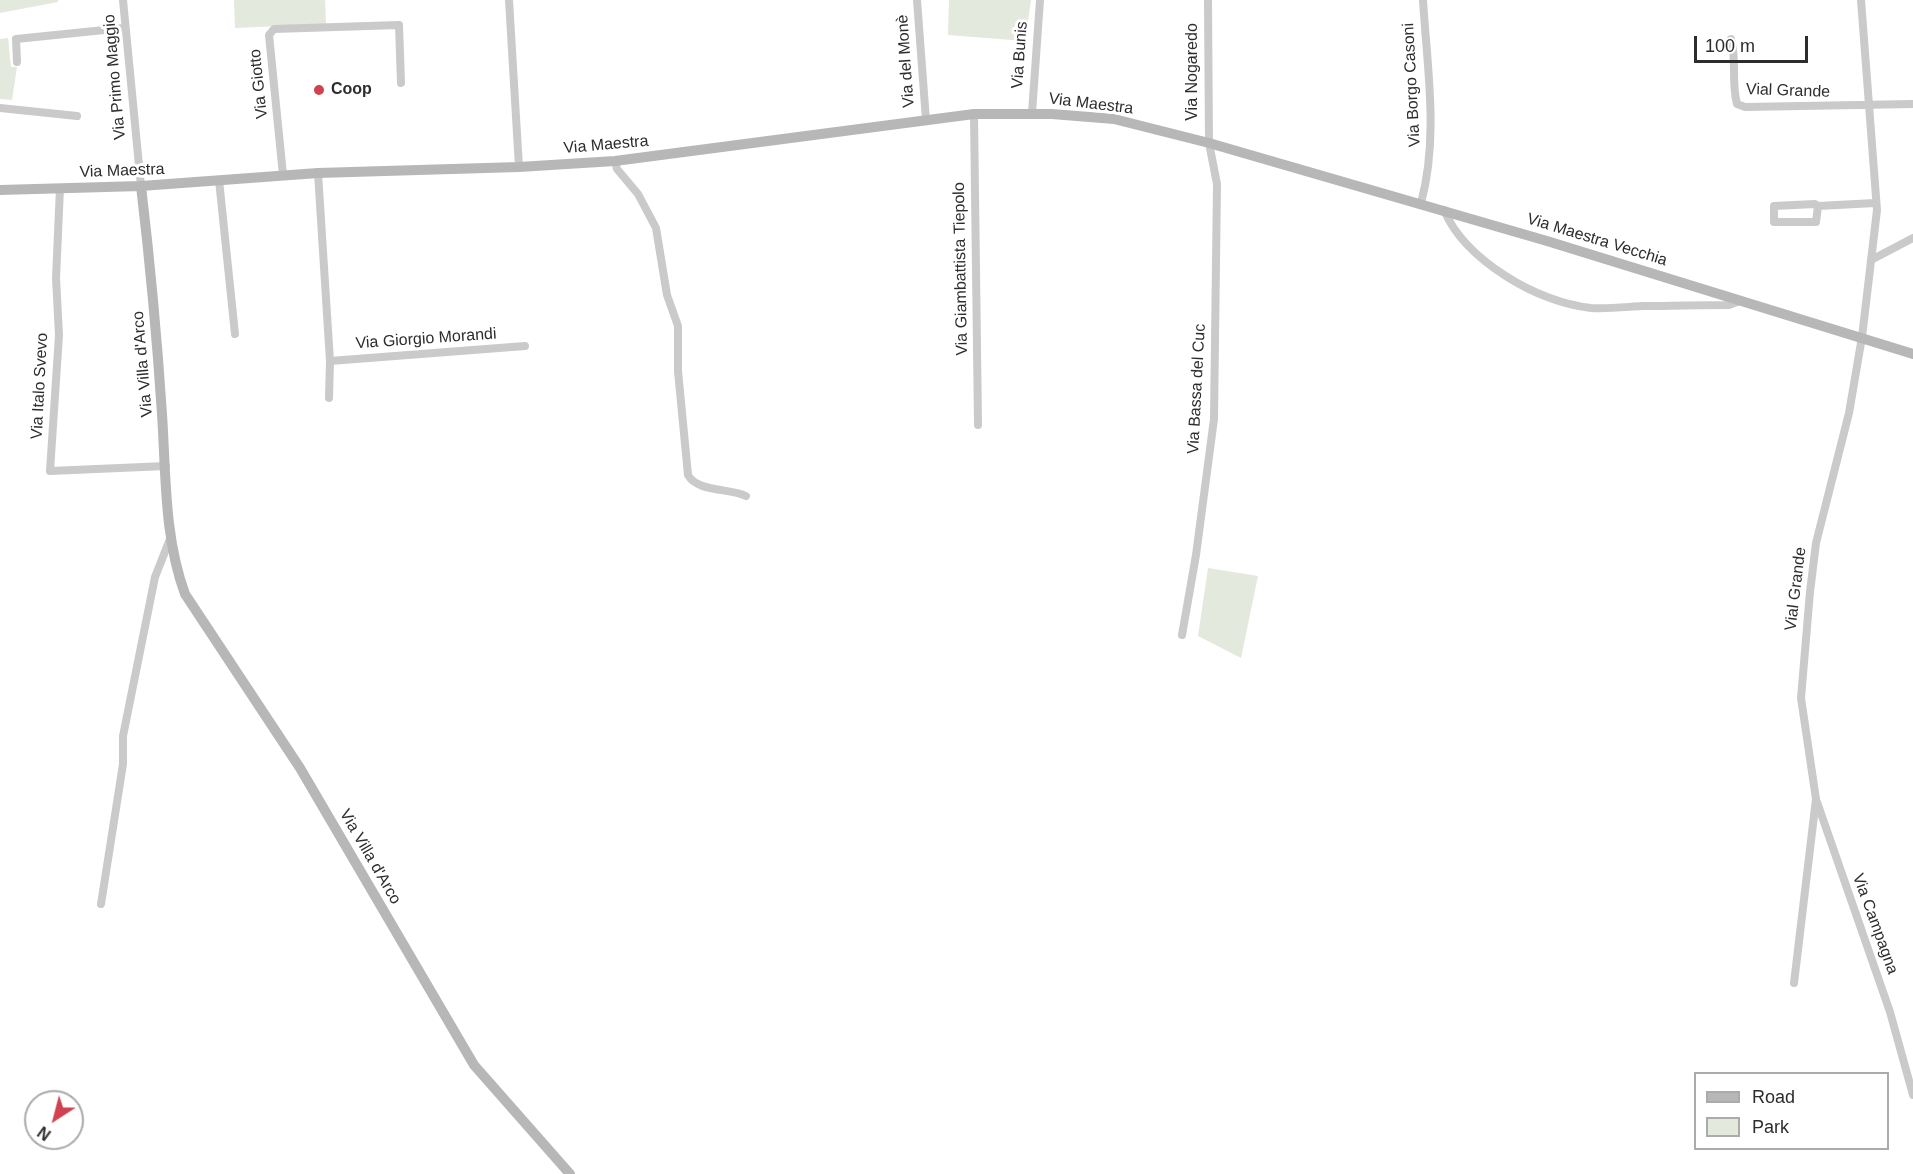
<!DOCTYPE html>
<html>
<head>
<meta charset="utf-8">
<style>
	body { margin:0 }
	#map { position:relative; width:1913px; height:1174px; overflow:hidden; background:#fff; font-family:Arial,sans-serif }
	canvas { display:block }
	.legend { position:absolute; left:1694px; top:1072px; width:195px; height:78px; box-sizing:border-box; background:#fff; border:2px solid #ababab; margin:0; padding:8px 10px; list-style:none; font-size:18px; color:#2d2d2d }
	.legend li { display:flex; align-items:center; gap:12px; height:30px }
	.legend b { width:30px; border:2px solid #ababab }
	.north { position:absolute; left:24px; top:1090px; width:60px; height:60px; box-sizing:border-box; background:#fff; border:2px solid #ababab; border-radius:50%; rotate:216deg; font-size:16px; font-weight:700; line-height:24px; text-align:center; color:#2d2d2d }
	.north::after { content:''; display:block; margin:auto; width:21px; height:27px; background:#d04250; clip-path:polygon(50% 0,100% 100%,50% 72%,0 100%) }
	.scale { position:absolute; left:1694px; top:36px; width:114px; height:27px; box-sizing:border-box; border:3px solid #2d2d2d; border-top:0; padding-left:8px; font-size:18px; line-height:21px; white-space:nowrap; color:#2d2d2d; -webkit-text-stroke:4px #fff; paint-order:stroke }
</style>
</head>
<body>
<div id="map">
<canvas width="1913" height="1174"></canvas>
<ul class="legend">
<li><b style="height:8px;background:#b7b7b7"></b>Road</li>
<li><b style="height:16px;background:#e3e9dc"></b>Park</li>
</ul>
<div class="north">N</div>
<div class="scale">100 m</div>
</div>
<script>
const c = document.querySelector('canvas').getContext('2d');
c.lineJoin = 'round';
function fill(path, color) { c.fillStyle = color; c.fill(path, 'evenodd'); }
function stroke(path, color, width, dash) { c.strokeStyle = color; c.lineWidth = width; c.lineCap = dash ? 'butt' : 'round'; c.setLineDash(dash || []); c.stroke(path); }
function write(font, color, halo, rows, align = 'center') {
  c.font = font + ' Arial,sans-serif'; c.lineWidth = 6; c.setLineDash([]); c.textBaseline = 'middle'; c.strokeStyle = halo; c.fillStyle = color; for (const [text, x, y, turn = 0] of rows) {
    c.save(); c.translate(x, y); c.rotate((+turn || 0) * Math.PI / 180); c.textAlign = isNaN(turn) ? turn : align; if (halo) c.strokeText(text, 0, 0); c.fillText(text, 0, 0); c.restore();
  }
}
const green = new Path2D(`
	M 0,0 L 58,0 L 58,2 L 0,13 Z
	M 234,0 L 325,0 L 326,24 L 235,28 Z
	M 949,0 L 1031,0 L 1025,41 L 948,35 Z
	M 8,38 L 11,67 L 17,67 L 12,100 L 0,99 L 0,39 Z
	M 1208,568 L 1258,576 L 1241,658 L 1198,636 Z`);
const street = new Path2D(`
	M 123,0 L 141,186
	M 509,0 L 519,167
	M 917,0 L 926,120
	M 1731,39 C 1737,60 1731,82 1737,104 L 1745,107 L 1913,104
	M 17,62 L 16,39 L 124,28
	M 0,108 L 77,116
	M 1032,113 L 1040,0
	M 974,114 L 978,425
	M 615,161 L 617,169 L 638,194 L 656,228 L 667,295 L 678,326 L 678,371 L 688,475 C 697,492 729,488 746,496
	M 318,173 L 330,361 L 329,398
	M 283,175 L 269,35 L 274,29 L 399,25 L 401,83
	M 219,180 L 235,334
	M 60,188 L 56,278 L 59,335 L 50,471 L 166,466
	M 1421,203 C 1439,137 1427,67 1423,0
	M 1818,206 L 1816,222 L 1774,222 L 1774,206 L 1815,204 L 1818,206 L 1875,203
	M 1444,210 C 1465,260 1538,303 1591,308 C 1608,309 1625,307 1642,306 C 1671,306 1700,305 1729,305 L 1740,301
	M 1871,260 L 1913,238
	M 330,361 L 525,346
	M 1182,635 L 1196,555 L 1214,419 L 1217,184 L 1209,143 L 1208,0
	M 1817,802 L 1890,1012 L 1913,1095
	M 101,904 L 123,764 L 123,736 L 155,577 L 170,539
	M 1794,983 L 1816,799 L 1801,698 L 1810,592 L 1816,543 L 1849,413 L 1862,337 L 1877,210 L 1861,0`);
const secondary = new Path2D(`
	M 141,186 C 150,262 157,338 162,414 C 166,474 164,537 185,594 L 300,768 L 474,1065 L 570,1174
	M 0,190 L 141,186 L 318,173 L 519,167 L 615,161 L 974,114 L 1052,114 L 1114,119 L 1209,143 L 1547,241 L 1913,354`);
const markers = [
	[319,90,6,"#d04250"]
];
const streetNames = [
	["Via Bunis",1020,55,-86],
	["Via del Monè",906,61,-94],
	["Via Nogaredo",1193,72,-90],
	["Via Primo Maggio",115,77,-95],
	["Via Giotto",259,84,-96],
	["Via Borgo Casoni",1412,85,-93],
	["Vial Grande",1788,91,2],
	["Via Maestra",1091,104,7],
	["Via Maestra",606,145,-5],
	["Via Maestra",122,171,-2],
	["Via Maestra Vecchia",1597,240,17],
	["Via Giambattista Tiepolo",961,269,-91],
	["Via Giorgio Morandi",426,339,-4],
	["Via Villa d'Arco",143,364,-95],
	["Via Italo Svevo",40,386,-87],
	["Via Bassa del Cuc",1197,389,-87],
	["Vial Grande",1796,589,-83],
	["Via Villa d'Arco",370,857,60],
	["Via Campagna",1875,924,70]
];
const poiNames = [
	["Coop",331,90]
];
fill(green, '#e3e9dc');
stroke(street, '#cacaca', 8);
stroke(secondary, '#b7b7b7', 10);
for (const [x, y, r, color] of markers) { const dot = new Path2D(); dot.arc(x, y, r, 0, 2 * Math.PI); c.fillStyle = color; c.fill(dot); stroke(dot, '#fff', 2); }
write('16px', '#2d2d2d', '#fff', streetNames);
write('bold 16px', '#2d2d2d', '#fff', poiNames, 'left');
</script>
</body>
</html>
